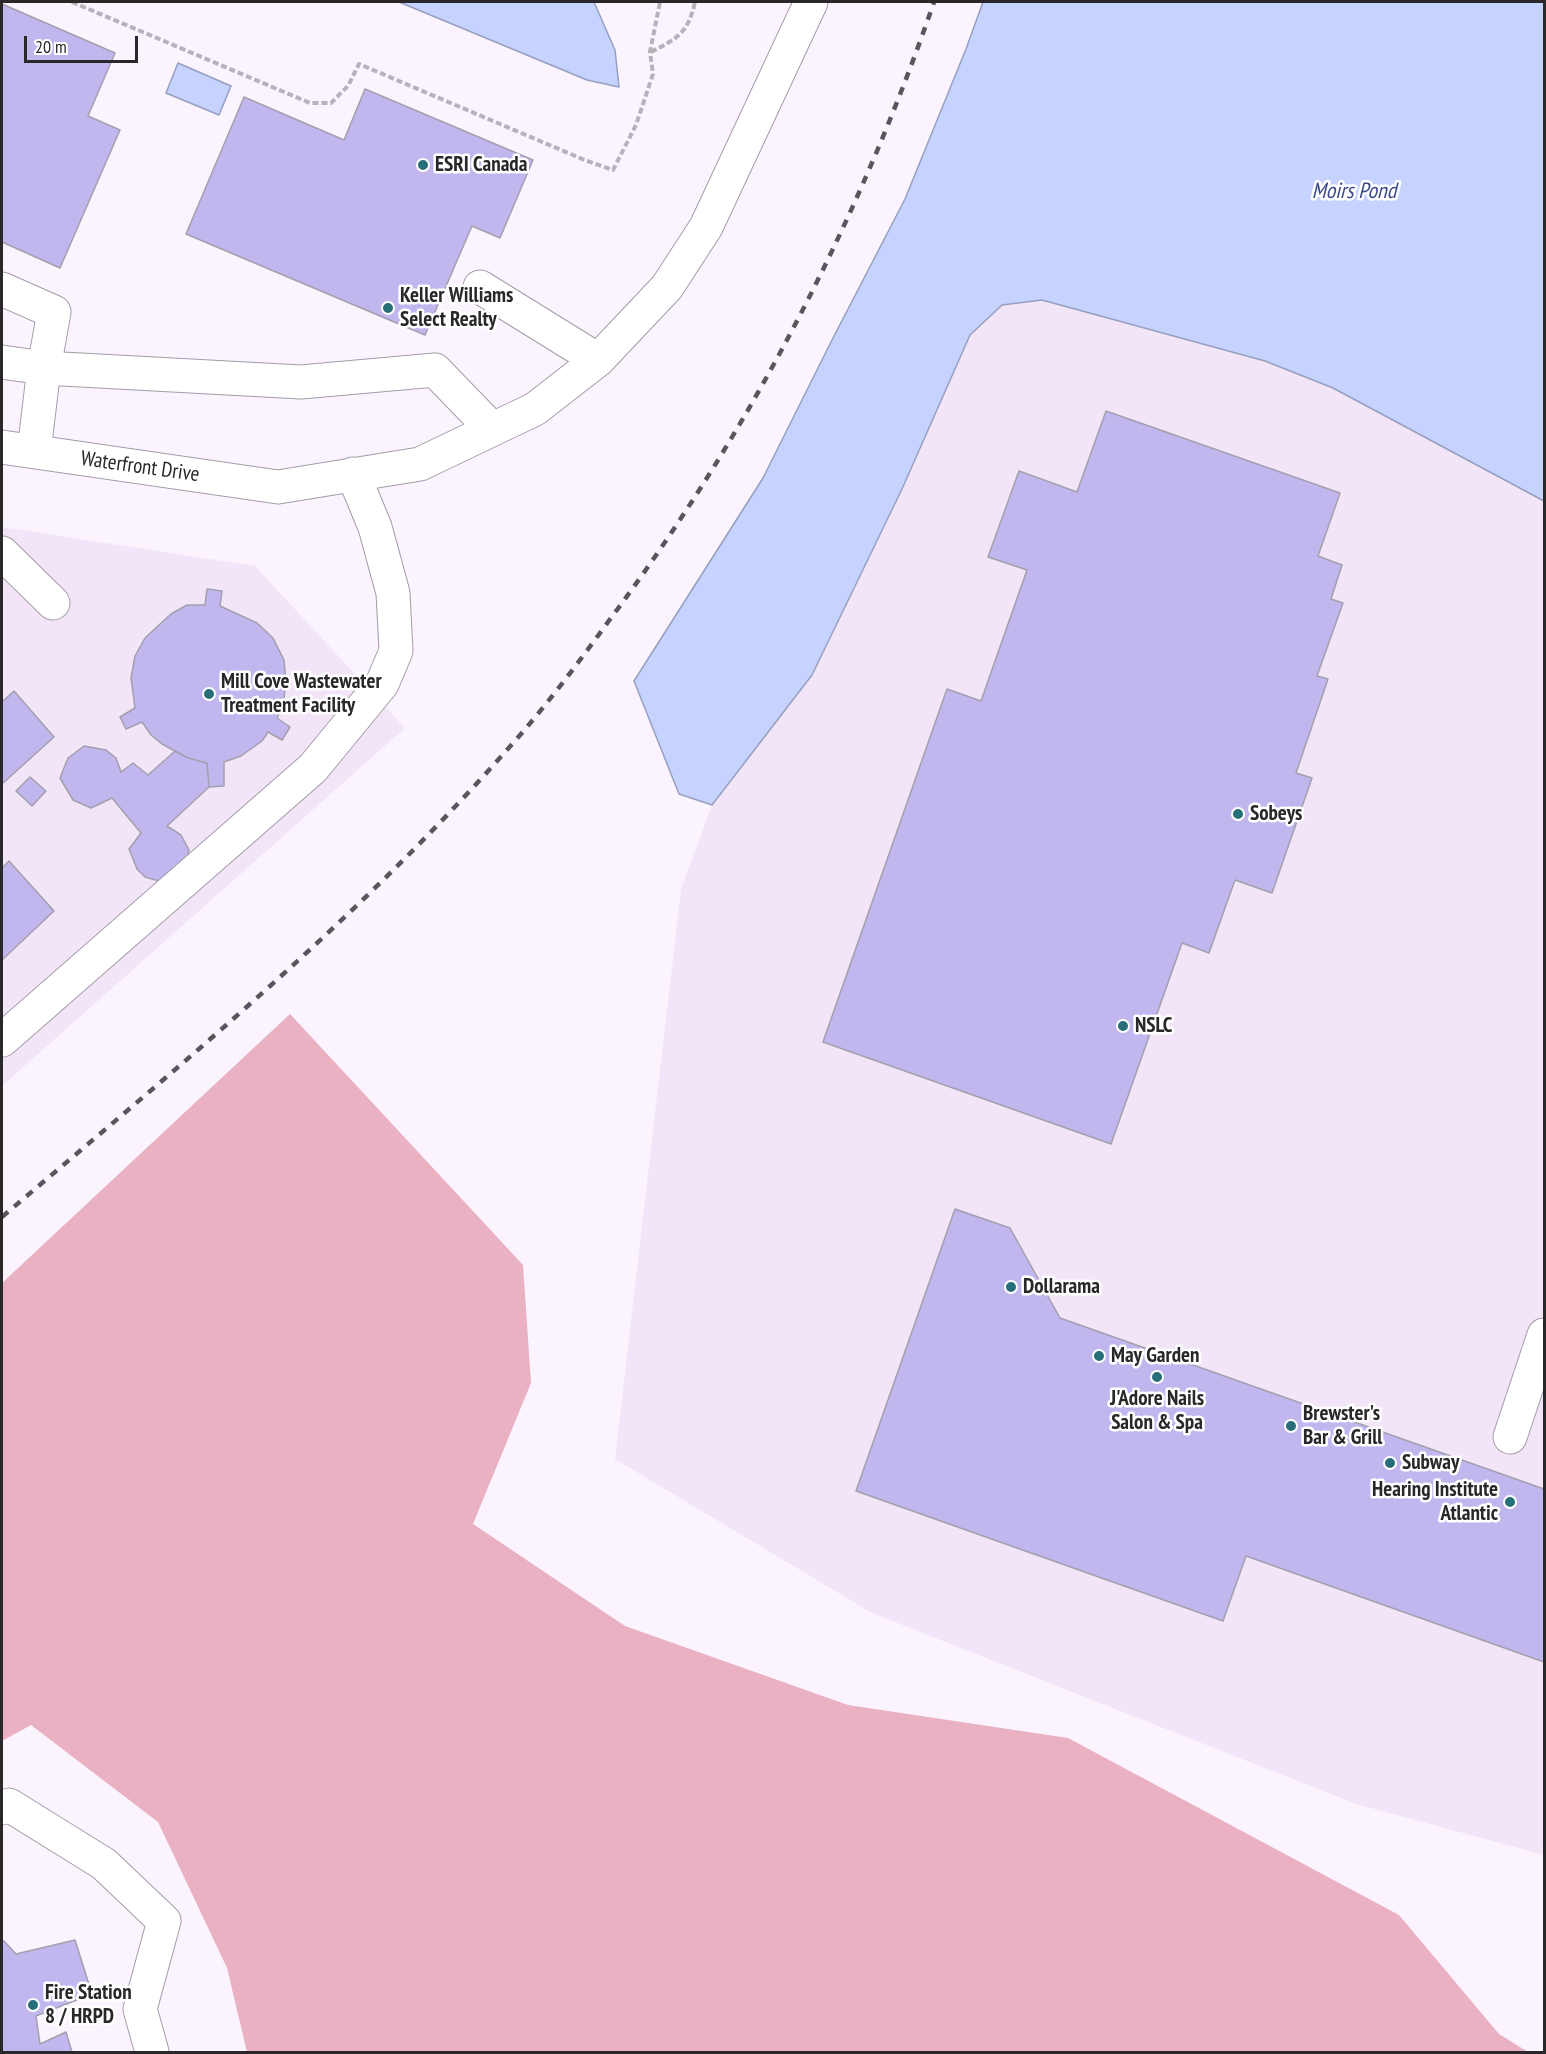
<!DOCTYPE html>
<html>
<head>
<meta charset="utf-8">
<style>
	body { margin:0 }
	#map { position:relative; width:1546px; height:2054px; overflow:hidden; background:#fbf4fe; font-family:"PT Sans Narrow",sans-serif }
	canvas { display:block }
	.frame { position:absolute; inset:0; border:3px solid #2a272b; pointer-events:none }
	.scale { position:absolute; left:24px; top:36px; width:114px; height:27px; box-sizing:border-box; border:3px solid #2a272b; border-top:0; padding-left:8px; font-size:18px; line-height:21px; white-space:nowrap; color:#2a272b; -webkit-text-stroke:4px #fff; paint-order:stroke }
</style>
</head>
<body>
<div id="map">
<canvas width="1546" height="2054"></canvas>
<div class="frame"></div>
<div class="scale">20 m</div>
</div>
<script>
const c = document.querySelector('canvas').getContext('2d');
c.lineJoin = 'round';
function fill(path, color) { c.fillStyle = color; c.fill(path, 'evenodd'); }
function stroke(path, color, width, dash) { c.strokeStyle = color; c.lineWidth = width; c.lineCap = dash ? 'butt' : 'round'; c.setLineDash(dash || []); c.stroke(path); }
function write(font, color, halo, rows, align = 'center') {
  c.font = font + ' "PT Sans Narrow",sans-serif'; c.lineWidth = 5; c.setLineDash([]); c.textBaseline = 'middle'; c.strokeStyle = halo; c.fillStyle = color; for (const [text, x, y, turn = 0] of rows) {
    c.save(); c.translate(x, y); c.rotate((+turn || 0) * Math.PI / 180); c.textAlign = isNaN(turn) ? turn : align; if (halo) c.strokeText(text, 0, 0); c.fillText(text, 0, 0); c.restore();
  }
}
const built = new Path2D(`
	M 1042,300 L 1265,361 L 1333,388 L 1544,501 L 1544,1855 L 1356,1804 L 872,1613 L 615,1459 L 681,889 L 712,805 L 812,675 L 902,489 L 970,335 L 1002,305 Z
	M 2,527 L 255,566 L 405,728 L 2,1086 Z`);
const green = new Path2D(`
	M 290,1014 L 523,1265 L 531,1383 L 473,1524 L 625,1626 L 848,1705 L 1068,1738 L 1399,1915 L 1499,2034 L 1528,2052 L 247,2052 L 227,1968 L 158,1822 L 31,1725 L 2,1741 L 2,1283 Z`);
const water = new Path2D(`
	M 399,2 L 594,2 L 615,50 L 619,87 L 587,80 Z
	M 983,2 L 1544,2 L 1544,501 L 1333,388 L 1265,361 L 1042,300 L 1002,305 L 970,335 L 902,489 L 812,675 L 712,805 L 679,794 L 634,681 L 763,478 L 833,338 L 905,199 L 966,49 Z
	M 178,63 L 231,86 L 219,115 L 166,93 Z`);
const building = new Path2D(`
	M 2,4 L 115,53 L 88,116 L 120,130 L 60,268 L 2,242 Z
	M 365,89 L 533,160 L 500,238 L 472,226 L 425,335 L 186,234 L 244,97 L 344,140 Z
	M 1106,411 L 1340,493 L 1318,556 L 1342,565 L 1331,599 L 1343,603 L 1317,676 L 1328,679 L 1296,773 L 1312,778 L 1272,893 L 1235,880 L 1209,953 L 1182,943 L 1111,1144 L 823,1042 L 947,689 L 981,701 L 1027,570 L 988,557 L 1019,471 L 1077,492 Z
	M 207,589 L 222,591 L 220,606 L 257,623 L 273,638 L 284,660 L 286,683 L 283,705 L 277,718 L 290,727 L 282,740 L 268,732 L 262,741 L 241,756 L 224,762 L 224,786 L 209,787 L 207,763 L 188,758 L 162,744 L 151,735 L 142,722 L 126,729 L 120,717 L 135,708 L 131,678 L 135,656 L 145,638 L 171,614 L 187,605 L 205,605 Z
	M 14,691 L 54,737 L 2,784 L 2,702 Z
	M 84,746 L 106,750 L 116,758 L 121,772 L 133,763 L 148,775 L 175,751 L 188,758 L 207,763 L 209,787 L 167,826 L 181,835 L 189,850 L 186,863 L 159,881 L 145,877 L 137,869 L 129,849 L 141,833 L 112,798 L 91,808 L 73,800 L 60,778 L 68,758 Z
	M 30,777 L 46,791 L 32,806 L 16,791 Z
	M 9,861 L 54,911 L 2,960 L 2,868 Z
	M 955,1209 L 1010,1228 L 1060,1318 L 1544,1489 L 1544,1662 L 1246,1556 L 1223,1621 L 856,1491 Z
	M 75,1940 L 92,1994 L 36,2016 L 40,2044 L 66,2032 L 72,2052 L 2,2052 L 2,1942 L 4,1941 L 16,1954 Z`);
const path = new Path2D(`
	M 72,2 L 310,103 L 331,103 L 348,86 L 359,64 L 587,161 L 613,170 L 636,125 L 653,74 L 650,52 L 660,2
	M 651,52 C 678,38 688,33 695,2`);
const minor = new Path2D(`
	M 480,287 L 598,360
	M 2,289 L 54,312 L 44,368 L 34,451
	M 2,362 L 44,368 L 301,382 L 435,370 L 492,429
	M 2,447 L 278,487 L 420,464 L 535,409 L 598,360 L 667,287 L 706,227 L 811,2
	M 2,553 L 53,603
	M 2,1040 L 313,768 L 382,684 L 396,651 L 393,593 L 375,527 L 353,474
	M 1510,1437 L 1544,1335
	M 2,1808 L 9,1805 L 104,1864 L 164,1921 L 140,2009 L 152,2052`);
const rail = new Path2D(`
	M 2,1217 C 176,1069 354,923 506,751 C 543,710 576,666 608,622 C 748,435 858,223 934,2`);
const markers = [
	[423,165,6,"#266f79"],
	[388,308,6,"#266f79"],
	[209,694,6,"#266f79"],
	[1238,814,6,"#266f79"],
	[1123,1026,6,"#266f79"],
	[1011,1287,6,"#266f79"],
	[1099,1356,6,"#266f79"],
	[1157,1377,6,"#266f79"],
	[1291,1426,6,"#266f79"],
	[1390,1463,6,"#266f79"],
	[1510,1502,6,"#266f79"],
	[33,2005,6,"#266f79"]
];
const poiNames = [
	["ESRI Canada",435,165],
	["Keller Williams",400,296],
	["Select Realty",400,320],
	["Mill Cove Wastewater",221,682],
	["Treatment Facility",221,706],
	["Sobeys",1250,814],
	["NSLC",1135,1026],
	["Dollarama",1023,1287],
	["May Garden",1111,1356],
	["J'Adore Nails",1157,1399,"center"],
	["Salon & Spa",1157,1423,"center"],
	["Brewster's",1303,1414],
	["Bar & Grill",1303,1438],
	["Subway",1402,1463],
	["Hearing Institute",1498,1490,"right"],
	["Atlantic",1498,1514,"right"],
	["Fire Station",45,1993],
	["8 / HRPD",45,2017]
];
const streetNames = [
	["Waterfront Drive",140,467,8]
];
const waterNames = [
	["Moirs Pond",1354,192]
];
fill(built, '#f2e5f8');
fill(green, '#e9b1c2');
fill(water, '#c6d3ff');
stroke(water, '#979fbf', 1.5);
fill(building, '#c2b6ee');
stroke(building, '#a2a0ad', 1.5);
stroke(minor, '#a49ca8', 35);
stroke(path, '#b7b1b9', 4, [6, 3]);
stroke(minor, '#fff', 33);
stroke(rail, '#59555a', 4.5, [8, 8]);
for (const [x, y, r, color] of markers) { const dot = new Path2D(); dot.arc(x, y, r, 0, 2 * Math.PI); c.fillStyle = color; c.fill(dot); stroke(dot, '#fff', 2); }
write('bold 21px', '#2a272b', '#fff', poiNames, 'left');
write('21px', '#2a272b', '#fff', streetNames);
write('italic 22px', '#3c498a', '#fff', waterNames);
</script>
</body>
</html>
